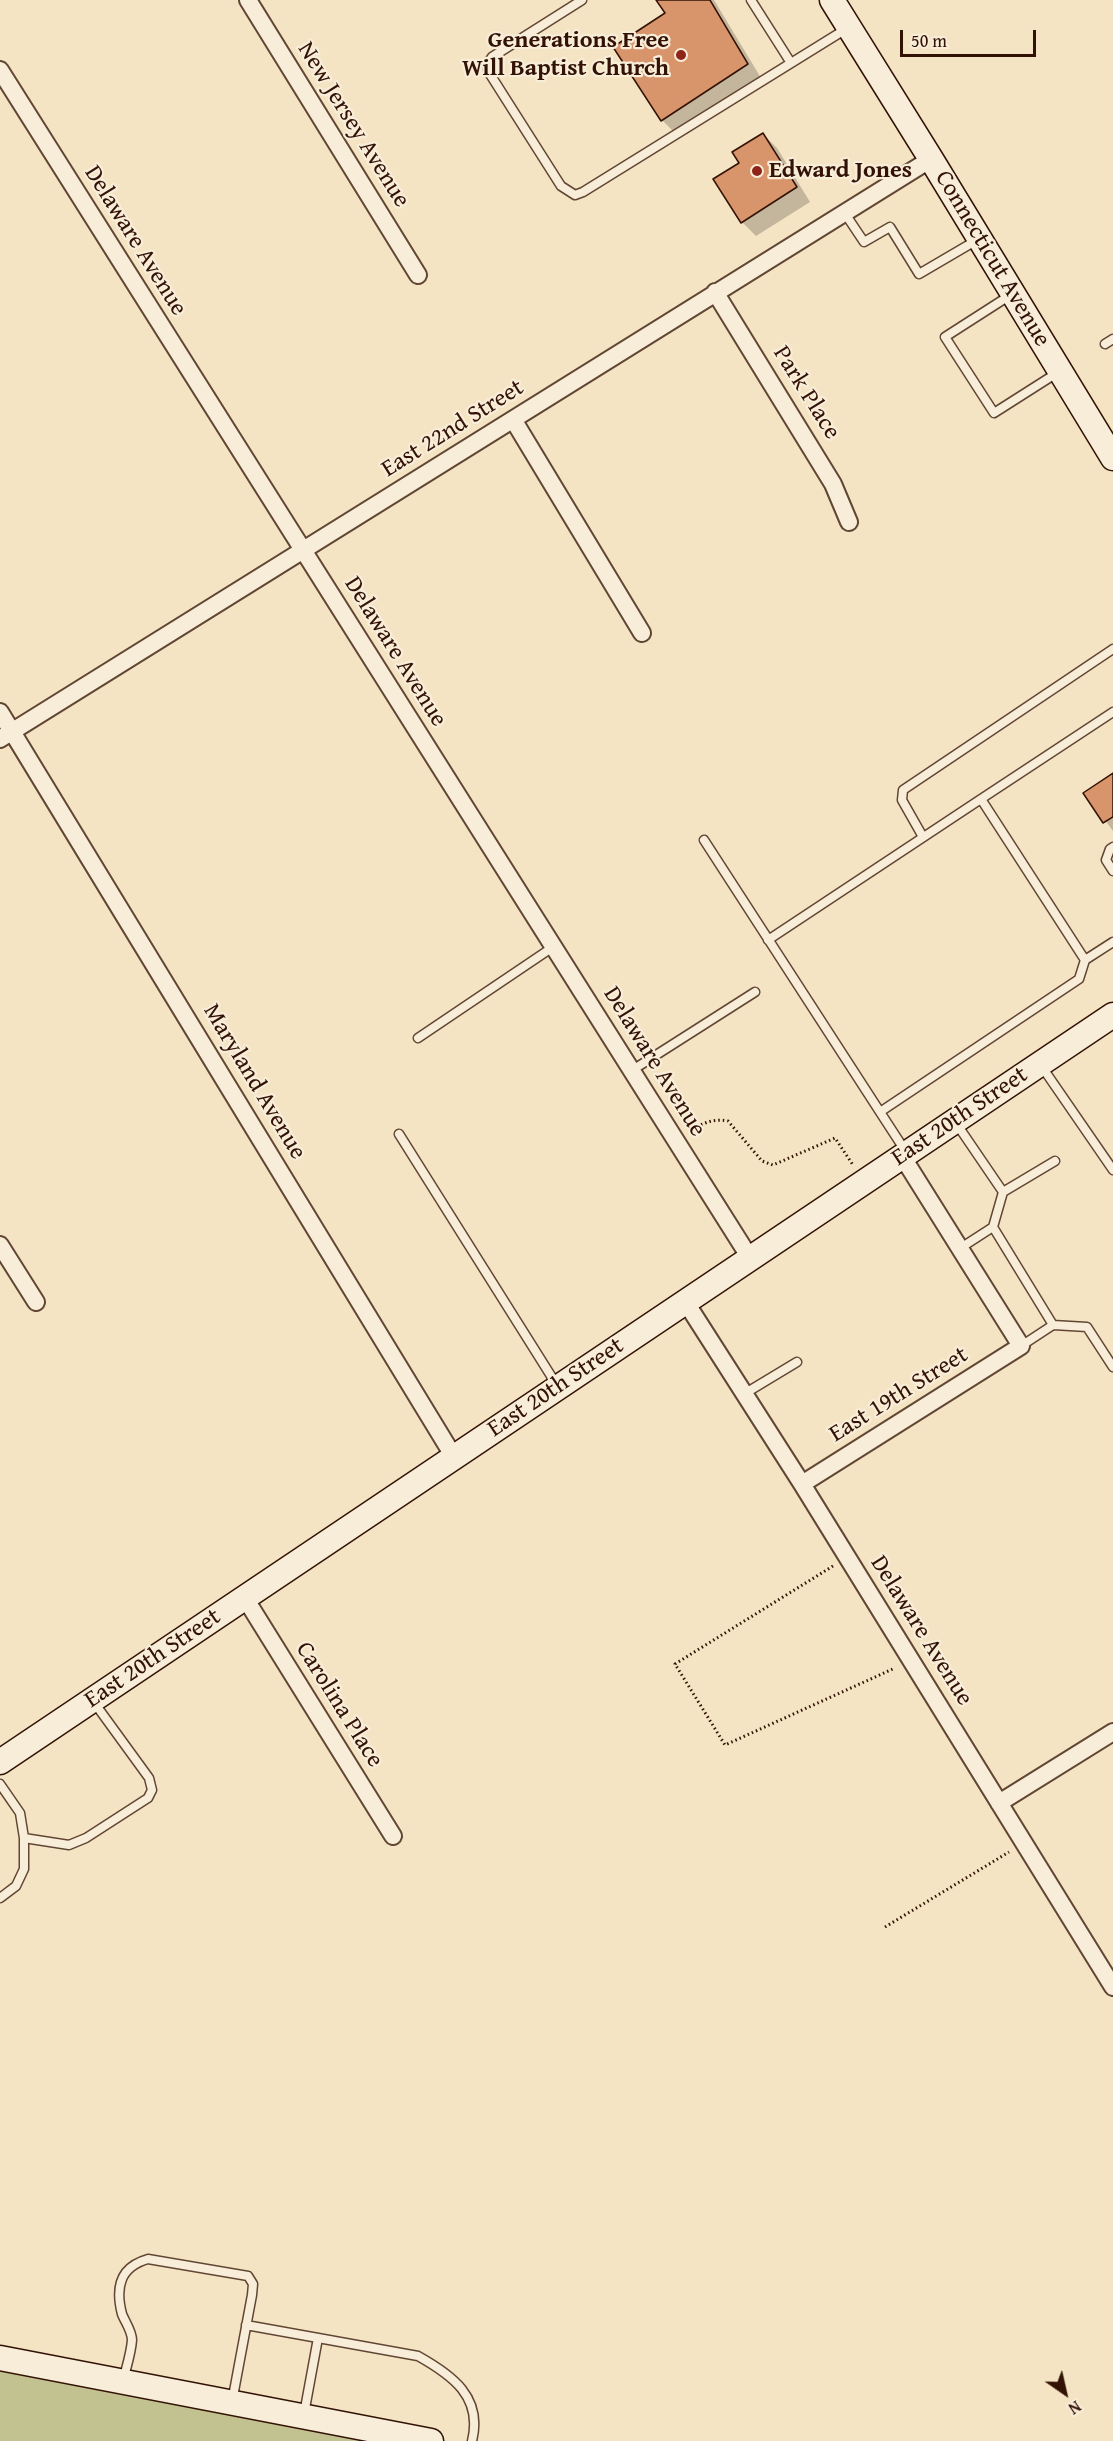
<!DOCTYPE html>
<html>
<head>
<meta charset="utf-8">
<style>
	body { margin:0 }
	#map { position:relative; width:1113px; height:2441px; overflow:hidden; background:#f4e4c3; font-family:"Gentium Book Plus",serif }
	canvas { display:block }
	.north { position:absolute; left:1035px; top:2363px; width:60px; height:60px; -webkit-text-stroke:4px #f8edd8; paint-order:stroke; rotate:146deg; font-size:16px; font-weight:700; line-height:24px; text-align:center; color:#321205 }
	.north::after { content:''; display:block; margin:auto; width:21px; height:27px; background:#321205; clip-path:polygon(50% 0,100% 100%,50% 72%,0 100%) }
	.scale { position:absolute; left:900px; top:30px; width:136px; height:27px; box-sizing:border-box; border:3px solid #321205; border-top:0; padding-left:8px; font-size:18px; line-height:21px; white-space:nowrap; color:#321205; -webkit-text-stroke:4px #f8edd8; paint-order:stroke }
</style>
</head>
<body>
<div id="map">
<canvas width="1113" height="2441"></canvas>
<div class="north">N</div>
<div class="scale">50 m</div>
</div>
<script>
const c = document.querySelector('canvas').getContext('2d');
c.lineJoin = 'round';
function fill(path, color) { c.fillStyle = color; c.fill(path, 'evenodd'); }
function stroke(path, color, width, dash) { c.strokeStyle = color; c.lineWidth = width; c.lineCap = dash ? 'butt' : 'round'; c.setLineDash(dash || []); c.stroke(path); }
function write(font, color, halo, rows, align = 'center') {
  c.font = font + ' "Gentium Book Plus",serif'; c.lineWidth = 4.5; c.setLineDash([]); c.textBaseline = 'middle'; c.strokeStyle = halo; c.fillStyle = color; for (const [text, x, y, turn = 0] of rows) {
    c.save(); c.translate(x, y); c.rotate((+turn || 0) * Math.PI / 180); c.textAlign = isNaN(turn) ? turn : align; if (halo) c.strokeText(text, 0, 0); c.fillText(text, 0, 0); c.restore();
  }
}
const green = new Path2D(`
	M 0,2366 L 379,2441 L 0,2441 Z`);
const shadow = new Path2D(`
	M 658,0 L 714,0 L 761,78 L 676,134 L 662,120 L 667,14 Z
	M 763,134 L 777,148 L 810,202 L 756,236 L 742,222 L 741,163 Z
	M 1113,775 L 1113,831 L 1085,793 Z`);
const building = new Path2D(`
	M 656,0 L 710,0 L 748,64 L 661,121 L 613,47 L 665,13 Z
	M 763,133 L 797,187 L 741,223 L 713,179 L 739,163 L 732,152 Z
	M 1113,773 L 1113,817 L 1103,823 L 1083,793 Z`);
const path = new Path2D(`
	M 689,1131 C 702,1124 712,1118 728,1121 L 762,1161 L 773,1165 L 835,1138 L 853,1165
	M 833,1566 L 675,1664 L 725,1745 L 895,1668
	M 885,1927 L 1009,1852`);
const lane = new Path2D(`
	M 582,0 L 492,57 L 487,64 L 488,71 L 561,186 L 575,195 L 583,192 L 846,29
	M 751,0 L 791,63
	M 844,212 L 864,242 L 890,227 L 919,274 L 977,240
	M 1012,294 L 945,337 L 994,413 L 1060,371
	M 1105,344 L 1113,339
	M 981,799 L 1113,712
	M 923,837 L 902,800 L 903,790 L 1113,649
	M 704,840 L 880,1112
	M 1113,847 L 1110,849 L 1106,860 L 1113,871
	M 768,940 L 981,799 L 1085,960
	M 418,1038 L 553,947
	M 1040,1064 L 1113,1170
	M 631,1071 L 755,992
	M 956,1123 L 1003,1192
	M 399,1134 L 558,1387
	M 906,1152 L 880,1112 L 1079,979 L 1085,960 L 1113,942
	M 993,1227 L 1053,1325
	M 959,1249 L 993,1227 L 1003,1192 L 1055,1161
	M 1021,1346 L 1053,1325 L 1087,1327 L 1113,1367
	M 744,1394 L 797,1362
	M 0,1784 L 20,1813 L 24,1838 L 24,1869 L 16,1886 L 0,1898
	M 24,1838 L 69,1845 L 86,1838 L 148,1798 L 152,1790 L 149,1778 L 93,1701
	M 246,2325 L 418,2356 C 452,2375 483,2397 472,2441
	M 123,2381 C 126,2368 131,2354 132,2340 C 132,2331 125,2322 122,2314 C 115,2287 120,2267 148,2259 L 248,2276 L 253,2284 L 252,2295 L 232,2402
	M 304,2414 L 318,2338`);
const street = new Path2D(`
	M 248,0 L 418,275
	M 0,70 L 750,1258
	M 715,292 L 833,484 L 849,522
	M 514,421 L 642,633
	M 0,712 L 454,1457
	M 0,739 L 931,159
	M 0,1245 L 36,1302
	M 685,1301 L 802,1484 L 1113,1987
	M 802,1484 L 1021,1346 L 902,1156
	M 245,1598 L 393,1836
	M 999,1803 L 1113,1732`);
const secondary = new Path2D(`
	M 832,0 L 931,159 L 1113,458
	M 0,1762 L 1113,1015
	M 0,2358 L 431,2441`);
const markers = [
	[681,55,6,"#8f2418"],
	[757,171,6,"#8f2418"]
];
const poiNames = [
	["Generations Free",669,41],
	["Will Baptist Church",669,69],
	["Edward Jones",769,171,"left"]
];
const streetNames = [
	["New Jersey Avenue",353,125,58],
	["Delaware Avenue",135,241,58],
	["Connecticut Avenue",992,259,59],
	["Park Place",806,393,58],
	["East 22nd Street",453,429,-32],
	["Delaware Avenue",395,652,58],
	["Delaware Avenue",654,1062,58],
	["Maryland Avenue",254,1082,59],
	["East 20th Street",960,1117,-34],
	["East 20th Street",556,1388,-34],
	["East 19th Street",899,1395,-32],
	["Delaware Avenue",921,1631,58],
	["East 20th Street",153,1659,-34],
	["Carolina Place",339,1705,58]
];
fill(green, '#c1c28f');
fill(shadow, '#0003');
fill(building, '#d8946b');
stroke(building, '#321205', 1.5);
stroke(lane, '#624634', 11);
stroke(street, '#624634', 20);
stroke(secondary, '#321205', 27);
stroke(path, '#321205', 3, [1.5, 3]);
stroke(lane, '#f8edd8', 8);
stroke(street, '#f8edd8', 16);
stroke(secondary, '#f8edd8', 24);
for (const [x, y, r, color] of markers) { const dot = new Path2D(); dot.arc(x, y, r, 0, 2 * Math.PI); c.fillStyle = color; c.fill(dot); stroke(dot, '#f8edd8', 2); }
write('bold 24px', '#321205', '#f8edd8', poiNames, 'right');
write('24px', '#321205', '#f8edd8', streetNames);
</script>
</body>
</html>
